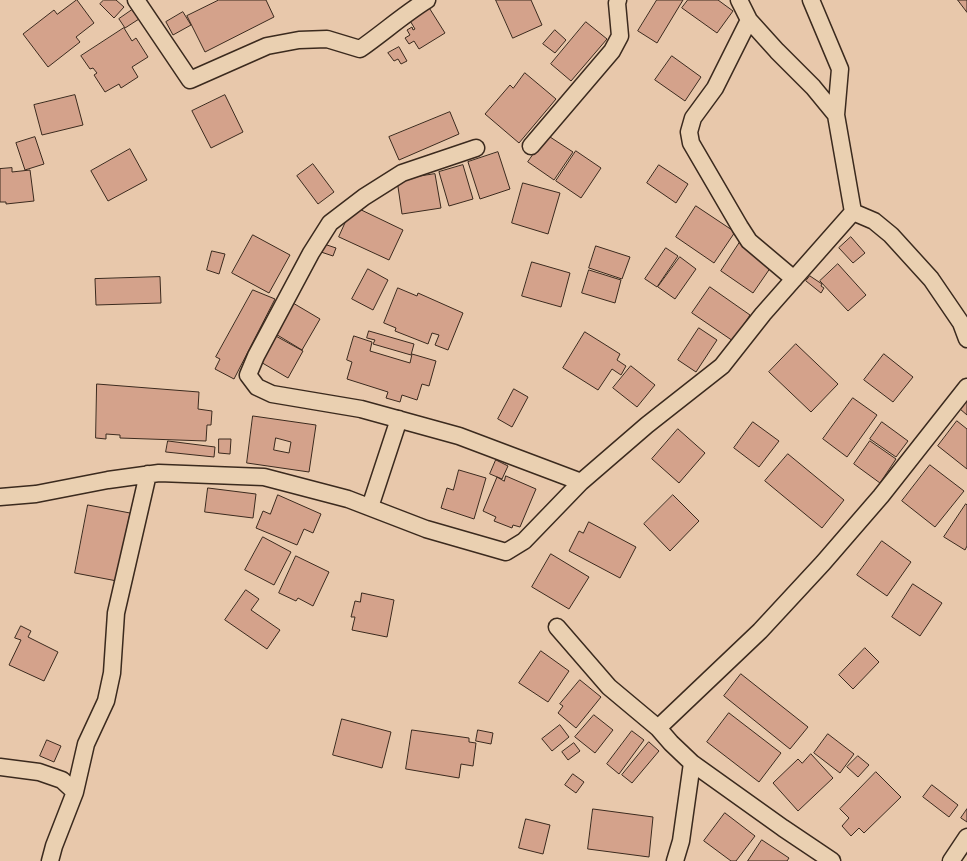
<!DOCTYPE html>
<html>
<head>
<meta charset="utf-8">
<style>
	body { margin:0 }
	canvas { display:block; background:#e8c8ab }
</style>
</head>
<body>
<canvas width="967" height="861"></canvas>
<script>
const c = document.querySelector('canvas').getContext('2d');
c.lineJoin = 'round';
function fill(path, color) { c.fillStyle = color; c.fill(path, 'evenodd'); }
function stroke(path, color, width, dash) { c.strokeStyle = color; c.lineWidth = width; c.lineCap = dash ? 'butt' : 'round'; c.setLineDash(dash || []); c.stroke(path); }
const building = new Path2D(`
	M 77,0 L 94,23 L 76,37 L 80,42 L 48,67 L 23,34 L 54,10 L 57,14 Z
	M 104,0 L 116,0 L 124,7 L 114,18 L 100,4 Z
	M 219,0 L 266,0 L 274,17 L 205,52 L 187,16 Z
	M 496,0 L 531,0 L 542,25 L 513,38 Z
	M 657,0 L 683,0 L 657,43 L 638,31 Z
	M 688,0 L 718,0 L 733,11 L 717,33 L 682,8 Z
	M 958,0 L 967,0 L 967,12 Z
	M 428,6 L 445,33 L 419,49 L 414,41 L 409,44 L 405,38 L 410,35 L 407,30 L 412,27 L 413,30 L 415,29 L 409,19 Z
	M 132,10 L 139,19 L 125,28 L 119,19 Z
	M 183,12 L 191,25 L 173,35 L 166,22 Z
	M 586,22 L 607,39 L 571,81 L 551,64 Z
	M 124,28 L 132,41 L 136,38 L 148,57 L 132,67 L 138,77 L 121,88 L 119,84 L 105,92 L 94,75 L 97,73 L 93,68 L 90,69 L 81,56 Z
	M 555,30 L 566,40 L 555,53 L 543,44 Z
	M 399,47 L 407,61 L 401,64 L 398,59 L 394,61 L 388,53 Z
	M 672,56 L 701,77 L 685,101 L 655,80 Z
	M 525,73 L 556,99 L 519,143 L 485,114 L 510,85 L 513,88 Z
	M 75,95 L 83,125 L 42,135 L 34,105 Z
	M 225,95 L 243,132 L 211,148 L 192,111 Z
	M 450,112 L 459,134 L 399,160 L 389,137 Z
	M 547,135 L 573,152 L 554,180 L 528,162 Z
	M 35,137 L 44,164 L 25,170 L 16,143 Z
	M 130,149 L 147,180 L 108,201 L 91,171 Z
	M 576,151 L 601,168 L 581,198 L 556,181 Z
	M 498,152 L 510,189 L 480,199 L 468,162 Z
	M 313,164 L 334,192 L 318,204 L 297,176 Z
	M 463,165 L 473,199 L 449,206 L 439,172 Z
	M 659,165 L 688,184 L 676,203 L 647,183 Z
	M 12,168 L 12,172 L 30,170 L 34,201 L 6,204 L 6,202 L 0,202 L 0,169 Z
	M 435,174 L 441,208 L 402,214 L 397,180 Z
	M 523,183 L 560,193 L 548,234 L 512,223 Z
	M 353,206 L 403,230 L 389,260 L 339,237 Z
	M 696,206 L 735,232 L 714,263 L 676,237 Z
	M 253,235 L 290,255 L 269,293 L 232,273 Z
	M 851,237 L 865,253 L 853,263 L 839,248 Z
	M 740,242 L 773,264 L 753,293 L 721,271 Z
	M 324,244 L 336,248 L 333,256 L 321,252 Z
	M 596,246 L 630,257 L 622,279 L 589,268 Z
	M 666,248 L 678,256 L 657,287 L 645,279 Z
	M 212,251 L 225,254 L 219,274 L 207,270 Z
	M 680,257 L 696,269 L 675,299 L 658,287 Z
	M 532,262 L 570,273 L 561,307 L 522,296 Z
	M 838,264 L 866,295 L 848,311 L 820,281 Z
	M 368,269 L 388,280 L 373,310 L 352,299 Z
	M 589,270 L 621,280 L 615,303 L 582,293 Z
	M 810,276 L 822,284 L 821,286 L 824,288 L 821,293 L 806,281 Z
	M 160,277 L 161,303 L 96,305 L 95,279 Z
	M 710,287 L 750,315 L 733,341 L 692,313 Z
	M 398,288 L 417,296 L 418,293 L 463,313 L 448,350 L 435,345 L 439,335 L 432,333 L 428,344 L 395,331 L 396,328 L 384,323 Z
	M 253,290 L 275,299 L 234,379 L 215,369 L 220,359 L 216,357 Z
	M 293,303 L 320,319 L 302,350 L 274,333 Z
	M 699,328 L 717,340 L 696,372 L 678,360 Z
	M 369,331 L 414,344 L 411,355 L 373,344 L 375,340 L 367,338 Z
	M 585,332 L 620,354 L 617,360 L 626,366 L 621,375 L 612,369 L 598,390 L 563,368 Z
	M 274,335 L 303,351 L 288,378 L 259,361 Z
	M 354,336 L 372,342 L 370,351 L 410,363 L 412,354 L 436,361 L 429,386 L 422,384 L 417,400 L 402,395 L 400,402 L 386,398 L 388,392 L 347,379 L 352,362 L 347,360 Z
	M 796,344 L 838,384 L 811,412 L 769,372 Z
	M 884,354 L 913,377 L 893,402 L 864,380 Z
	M 631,366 L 655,385 L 637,407 L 613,388 Z
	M 97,384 L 199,392 L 198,409 L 212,411 L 211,425 L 207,425 L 206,441 L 120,438 L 120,435 L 106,434 L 106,439 L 96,438 Z
	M 514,389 L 528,397 L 512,427 L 498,419 Z
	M 853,398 L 877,415 L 847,457 L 823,439 Z
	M 967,400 L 967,415 L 960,409 Z
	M 253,416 L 316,425 L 309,472 L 247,463 ZM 276,438 L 291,442 L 289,453 L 274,450 Z
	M 957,421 L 967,429 L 967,469 L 938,446 Z
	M 753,422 L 779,441 L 759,467 L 734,448 Z
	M 882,422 L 908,441 L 896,457 L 870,439 Z
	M 678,429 L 705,453 L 679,483 L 652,459 Z
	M 219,439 L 231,439 L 230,454 L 219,453 Z
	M 168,441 L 215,447 L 214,457 L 166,452 Z
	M 870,441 L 896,459 L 880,483 L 854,464 Z
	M 788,454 L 844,500 L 822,528 L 765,481 Z
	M 496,460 L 508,466 L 502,479 L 490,474 Z
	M 930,465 L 964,491 L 935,527 L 902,501 Z
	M 459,470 L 486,478 L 474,519 L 441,508 L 447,488 L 453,490 Z
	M 506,476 L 536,489 L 520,527 L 513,525 L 512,528 L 494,521 L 496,517 L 483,511 L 497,477 L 504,481 Z
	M 208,488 L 256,494 L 253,518 L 205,512 Z
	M 278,495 L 321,514 L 313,533 L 304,529 L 297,545 L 256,528 L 263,511 L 270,514 Z
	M 673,495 L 699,521 L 670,551 L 644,524 Z
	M 966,504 L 967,505 L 967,546 L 965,550 L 944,537 Z
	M 88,505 L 130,513 L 117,581 L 75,573 Z
	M 589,522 L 636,547 L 620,578 L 569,551 L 579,531 L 583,533 Z
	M 263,537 L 291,552 L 274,585 L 245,570 Z
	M 882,541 L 911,562 L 887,596 L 857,575 Z
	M 551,554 L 589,577 L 569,609 L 532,587 Z
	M 296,556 L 329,572 L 313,606 L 298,598 L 296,601 L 279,593 Z
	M 913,584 L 942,603 L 920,636 L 892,617 Z
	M 246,590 L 259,599 L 251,610 L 280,630 L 267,649 L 225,620 Z
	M 362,593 L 394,600 L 387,637 L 352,630 L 355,617 L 351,617 L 355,601 L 360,602 Z
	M 21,626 L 31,631 L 28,637 L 58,652 L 44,681 L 9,665 L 21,640 L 15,638 Z
	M 865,648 L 879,662 L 853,689 L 839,675 Z
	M 541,651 L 569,671 L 548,702 L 519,683 Z
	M 741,674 L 808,727 L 790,749 L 724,696 Z
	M 580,680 L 601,697 L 576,728 L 558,713 L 563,706 L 560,704 Z
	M 729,713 L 781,753 L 759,782 L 707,742 Z
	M 594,715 L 613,730 L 595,753 L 575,737 Z
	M 342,719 L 391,732 L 382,768 L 333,755 Z
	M 560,725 L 569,737 L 552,751 L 542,739 Z
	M 412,730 L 469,738 L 469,742 L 476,743 L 473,766 L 461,764 L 459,778 L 406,769 Z
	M 478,730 L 493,733 L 491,744 L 476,741 Z
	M 632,731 L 644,740 L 619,774 L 607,764 Z
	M 828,734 L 854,754 L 840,773 L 814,753 Z
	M 47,740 L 61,746 L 54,762 L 40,756 Z
	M 649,742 L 659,751 L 632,783 L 622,775 Z
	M 574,743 L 580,751 L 568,760 L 562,752 Z
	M 811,754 L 833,778 L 798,811 L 773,783 L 798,759 L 802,763 Z
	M 858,756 L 869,765 L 858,777 L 847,767 Z
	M 876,772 L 901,797 L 864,833 L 859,828 L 851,836 L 842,826 L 849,818 L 840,809 Z
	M 573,774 L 584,782 L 576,793 L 565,785 Z
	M 932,785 L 958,805 L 949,817 L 923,797 Z
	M 593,809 L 653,817 L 649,857 L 588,849 Z
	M 967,809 L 967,822 L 961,818 Z
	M 725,813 L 755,836 L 736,861 L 731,861 L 704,841 Z
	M 526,819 L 550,825 L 543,854 L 519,848 Z
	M 762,840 L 789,858 L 787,861 L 748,861 Z`);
const minor = new Path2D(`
	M 136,0 L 190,80 L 267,46 L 299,40 L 327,39 L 360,49 C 383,33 403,15 427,0
	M 739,0 L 749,20 L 777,51 L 813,87 L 836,115 L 853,212
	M 811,0 L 840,69 L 836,115
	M 749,20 L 715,88 L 693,118 L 689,132 L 691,143 L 740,227 L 749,241 L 794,279
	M 531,146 L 612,51 L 620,36 L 617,3 L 618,0
	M 476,148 L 402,173 L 364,197 L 330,223 L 311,253 L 256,356 L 248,375 L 257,387 L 272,394 L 361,409 L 459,436 L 581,482 L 647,425 L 722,366 L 763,314 L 853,212
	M 853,212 L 874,221 L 891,235 L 931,279 L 961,323 L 967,339
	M 0,497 L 36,494 L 108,480 L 159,473 L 264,477 L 348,499 L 426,529 L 506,552 L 524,541 L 581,482
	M 370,507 L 399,419
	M 557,627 L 609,687 L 658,728 L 671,743 L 692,763 L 783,828 L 832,861
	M 658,728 L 760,631 L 823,563 L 881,496 L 967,387
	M 0,767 L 39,772 L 62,780 L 75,792
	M 50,861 L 54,846 L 75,792 L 86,744 L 106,701 L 112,673 L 116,613 L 148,474
	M 675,861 L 681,841 L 692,763
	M 951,861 L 967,837`);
fill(building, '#d4a28b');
stroke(building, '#3b2a1e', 1);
stroke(minor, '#3b2a1e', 19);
stroke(minor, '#ead0b1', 16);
</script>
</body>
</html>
